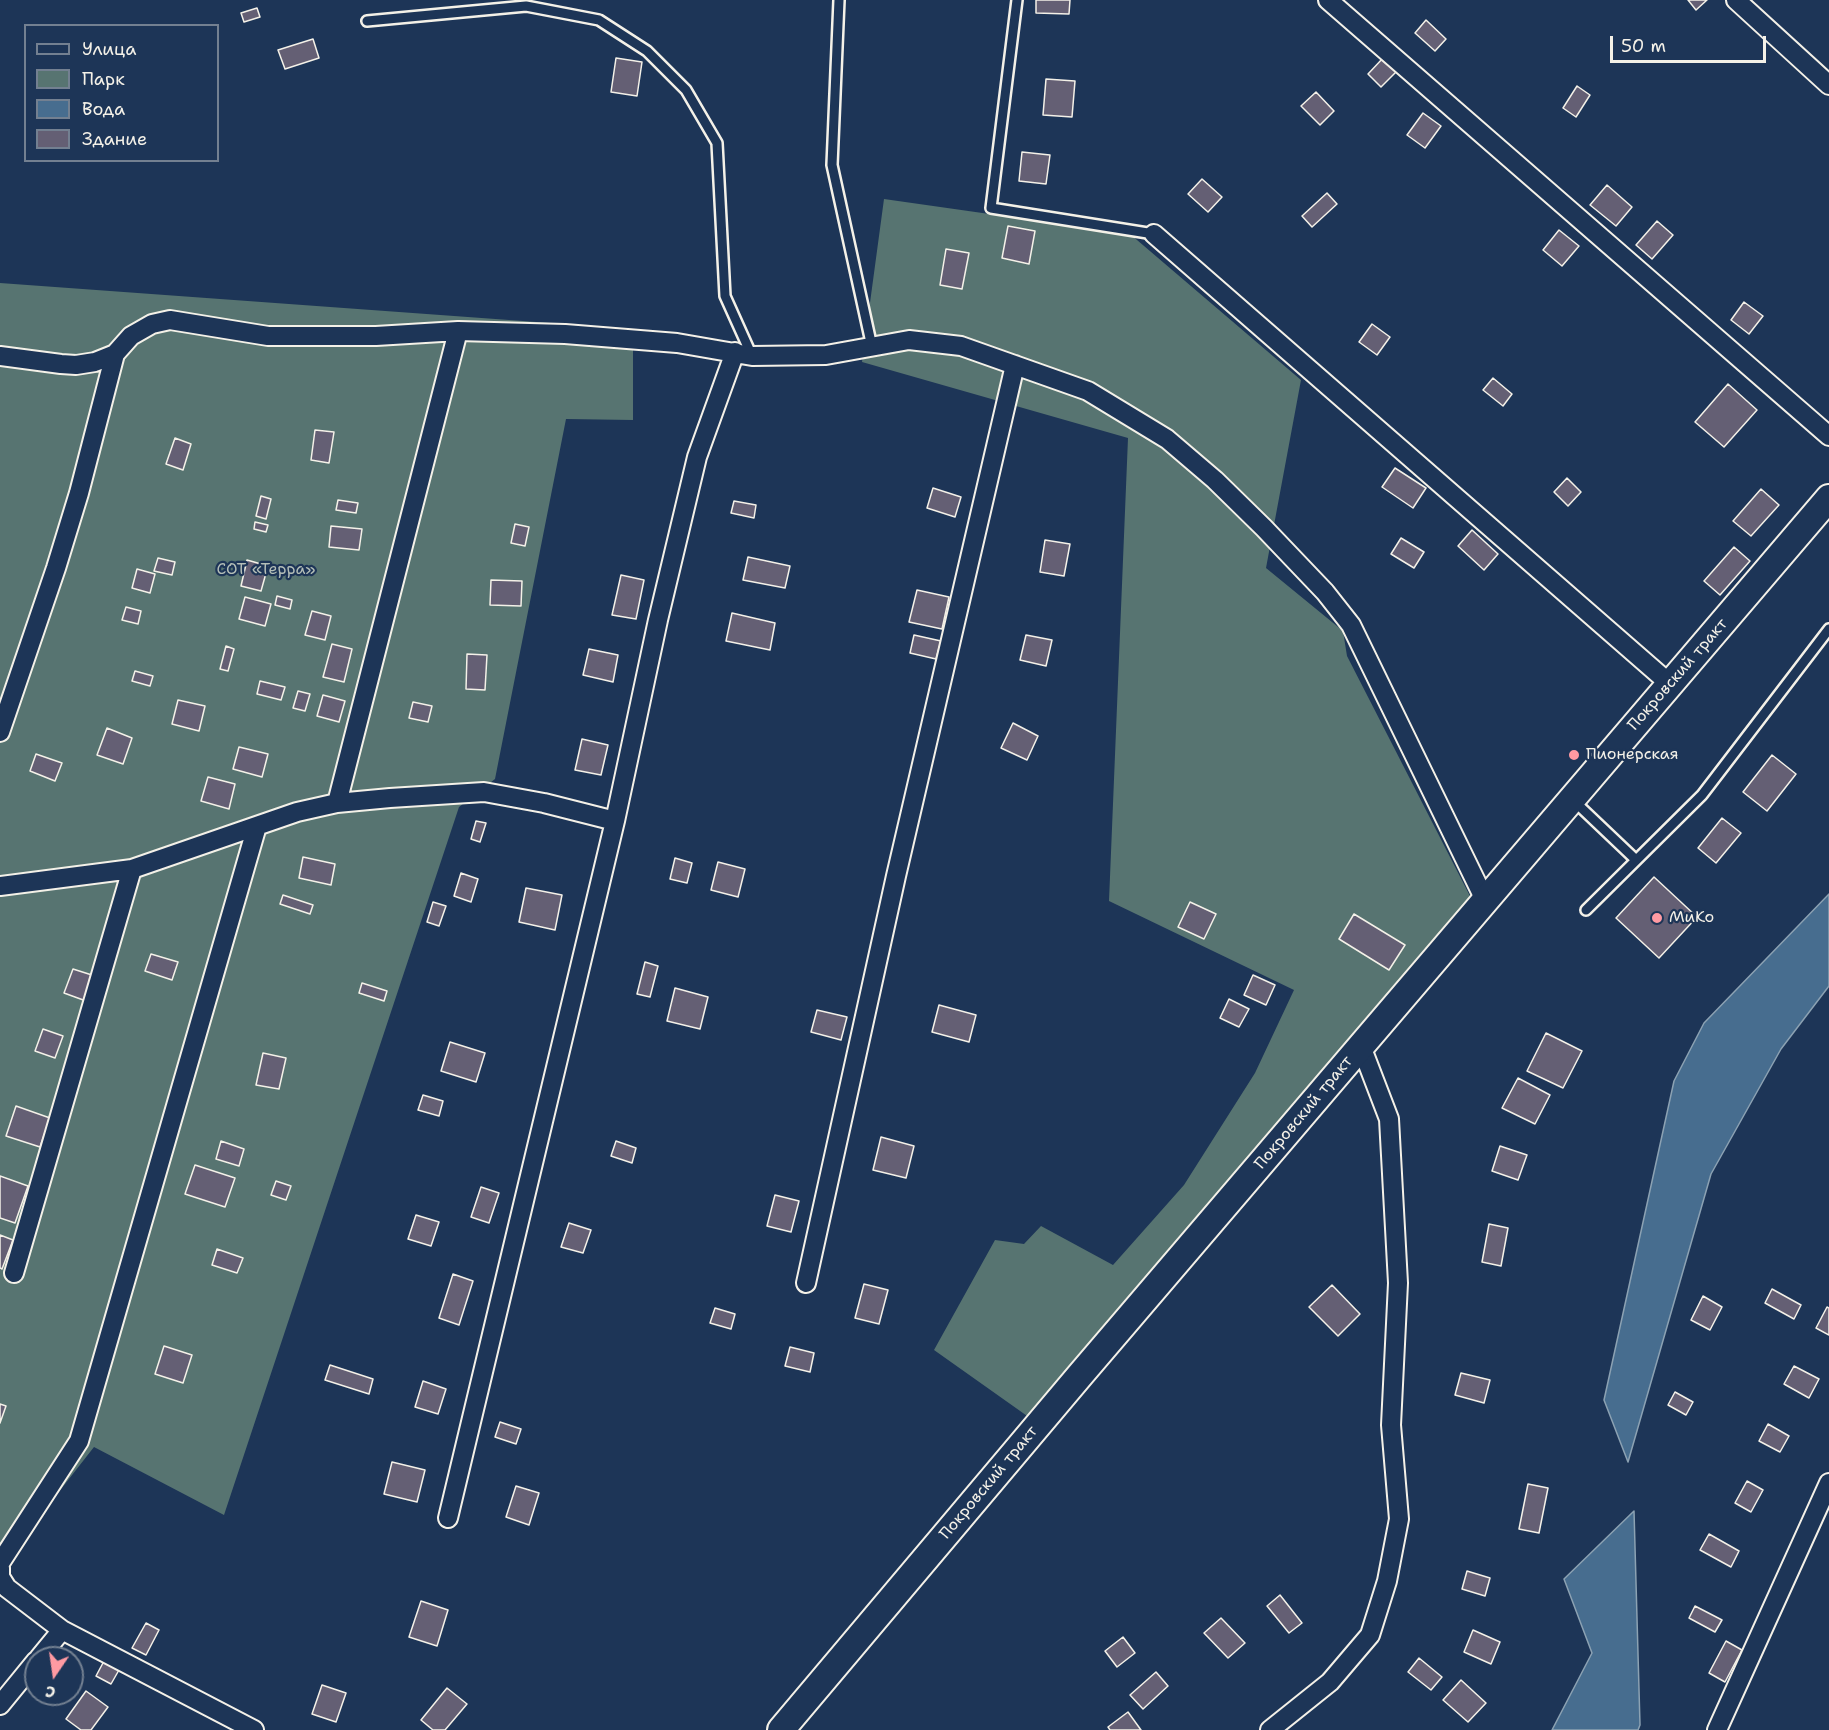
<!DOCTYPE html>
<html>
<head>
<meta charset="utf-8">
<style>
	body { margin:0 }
	#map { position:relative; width:1829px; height:1730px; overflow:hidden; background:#1d3557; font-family:"Shantell Sans",sans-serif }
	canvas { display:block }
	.legend { position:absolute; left:24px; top:24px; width:195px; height:138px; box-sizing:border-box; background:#1d3557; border:2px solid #738091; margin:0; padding:8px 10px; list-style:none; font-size:18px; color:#f4f1e8 }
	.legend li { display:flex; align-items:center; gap:12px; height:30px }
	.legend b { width:30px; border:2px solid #738091 }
	.north { position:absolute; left:24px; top:1646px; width:60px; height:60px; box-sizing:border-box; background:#1d3557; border:2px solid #738091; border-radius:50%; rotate:193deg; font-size:16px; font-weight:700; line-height:24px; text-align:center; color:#f4f1e8 }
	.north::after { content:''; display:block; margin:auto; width:21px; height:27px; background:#ff9aa2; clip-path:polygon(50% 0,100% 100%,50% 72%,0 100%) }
	.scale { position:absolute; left:1610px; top:36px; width:156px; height:27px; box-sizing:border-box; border:3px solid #f4f1e8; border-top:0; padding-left:8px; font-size:18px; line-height:21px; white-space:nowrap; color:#f4f1e8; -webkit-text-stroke:4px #1d3557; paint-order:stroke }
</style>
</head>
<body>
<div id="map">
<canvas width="1829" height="1730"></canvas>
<ul class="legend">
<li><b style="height:8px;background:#1d3557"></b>Улица</li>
<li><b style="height:16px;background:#577471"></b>Парк</li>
<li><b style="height:16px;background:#476d8f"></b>Вода</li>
<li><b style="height:16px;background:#645f74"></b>Здание</li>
</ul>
<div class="north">С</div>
<div class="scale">50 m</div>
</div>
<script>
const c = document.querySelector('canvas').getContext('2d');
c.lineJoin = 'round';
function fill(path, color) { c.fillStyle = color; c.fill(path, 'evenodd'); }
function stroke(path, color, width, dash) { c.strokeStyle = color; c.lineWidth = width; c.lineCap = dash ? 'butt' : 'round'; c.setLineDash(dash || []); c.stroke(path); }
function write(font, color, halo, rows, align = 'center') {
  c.font = font + ' "Shantell Sans",sans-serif'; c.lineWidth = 4.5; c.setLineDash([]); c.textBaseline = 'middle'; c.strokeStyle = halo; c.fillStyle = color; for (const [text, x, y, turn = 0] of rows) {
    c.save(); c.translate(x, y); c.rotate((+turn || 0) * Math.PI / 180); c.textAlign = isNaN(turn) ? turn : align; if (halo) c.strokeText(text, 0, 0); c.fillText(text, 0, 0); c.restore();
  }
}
const green = new Path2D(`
	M 884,199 L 1130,234 L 1301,380 L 1266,568 L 1343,631 L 1347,656 L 1471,898 L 1030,1418 L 934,1350 L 995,1240 L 1024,1244 L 1041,1226 L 1113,1265 L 1184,1185 L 1255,1073 L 1294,990 L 1109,901 L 1128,438 L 862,362 Z
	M 0,283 L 633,329 L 633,420 L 566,419 L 495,779 L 459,807 L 224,1515 L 94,1447 L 0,1567 Z`);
const water = new Path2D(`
	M 1829,894 L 1829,986 L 1781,1049 L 1711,1174 L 1628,1462 L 1604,1400 L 1674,1081 L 1704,1023 Z
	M 1634,1511 L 1640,1725 L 1638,1730 L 1552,1730 L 1592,1653 L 1564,1579 Z`);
const building = new Path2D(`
	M 1036,0 L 1070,0 L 1069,14 L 1036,13 Z
	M 1688,0 L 1707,0 L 1696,10 Z
	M 257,8 L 260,17 L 244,22 L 241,13 Z
	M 1426,20 L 1446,39 L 1435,51 L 1415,33 Z
	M 313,39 L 319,58 L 285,69 L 278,50 Z
	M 1384,57 L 1397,71 L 1381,87 L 1368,74 Z
	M 616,58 L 642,62 L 637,96 L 611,92 Z
	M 1046,79 L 1075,81 L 1072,117 L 1043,115 Z
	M 1577,86 L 1590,95 L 1576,117 L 1563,108 Z
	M 1316,92 L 1334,111 L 1320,125 L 1301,106 Z
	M 1423,113 L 1441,126 L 1425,148 L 1407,135 Z
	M 1022,152 L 1050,155 L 1046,184 L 1019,181 Z
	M 1202,179 L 1222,197 L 1208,212 L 1188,194 Z
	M 1607,185 L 1632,207 L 1616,226 L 1590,205 Z
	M 1327,193 L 1337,204 L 1312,227 L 1302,216 Z
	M 1657,221 L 1673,235 L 1652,259 L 1636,245 Z
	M 1008,226 L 1035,231 L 1029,264 L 1002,258 Z
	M 1559,230 L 1579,246 L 1562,266 L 1543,250 Z
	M 946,249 L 969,253 L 962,289 L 940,285 Z
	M 1744,302 L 1763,316 L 1749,334 L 1731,320 Z
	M 1372,324 L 1390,337 L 1377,355 L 1359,342 Z
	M 1493,378 L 1512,394 L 1503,406 L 1483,390 Z
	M 1728,384 L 1757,410 L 1724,447 L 1695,422 Z
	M 315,430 L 334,432 L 329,463 L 311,460 Z
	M 175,438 L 191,444 L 183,470 L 166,464 Z
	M 1395,468 L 1426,488 L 1413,508 L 1382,487 Z
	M 1567,478 L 1581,492 L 1568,506 L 1554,492 Z
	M 933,488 L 961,497 L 955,517 L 927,508 Z
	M 1761,489 L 1779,505 L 1751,536 L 1733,521 Z
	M 261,496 L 271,499 L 266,519 L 256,516 Z
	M 338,500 L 358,503 L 356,513 L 336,510 Z
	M 734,501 L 756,505 L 754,518 L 731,513 Z
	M 255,522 L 268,525 L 266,532 L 254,529 Z
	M 515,524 L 529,527 L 525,546 L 511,543 Z
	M 331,526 L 362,529 L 359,550 L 329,547 Z
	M 1472,530 L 1498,554 L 1484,570 L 1458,546 Z
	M 1401,538 L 1424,552 L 1414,568 L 1391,554 Z
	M 1045,540 L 1070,544 L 1064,576 L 1040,572 Z
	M 1734,547 L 1750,561 L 1720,595 L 1704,581 Z
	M 748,557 L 790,566 L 785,588 L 743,580 Z
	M 158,558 L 175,562 L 172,575 L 154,571 Z
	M 247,560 L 268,566 L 261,591 L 241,586 Z
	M 137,569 L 155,574 L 150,593 L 132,588 Z
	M 621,575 L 644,580 L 636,619 L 612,615 Z
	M 491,580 L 522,581 L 521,606 L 490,605 Z
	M 917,590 L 949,597 L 942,629 L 909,622 Z
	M 277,596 L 292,600 L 290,609 L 275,605 Z
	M 245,597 L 271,604 L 265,626 L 239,619 Z
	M 126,607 L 141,611 L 138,624 L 122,620 Z
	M 312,611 L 331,616 L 325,640 L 305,635 Z
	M 732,613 L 775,623 L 770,650 L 726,641 Z
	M 914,635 L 941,641 L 936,659 L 910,653 Z
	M 1026,635 L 1052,640 L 1046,666 L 1020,660 Z
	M 332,644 L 352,649 L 344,682 L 323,677 Z
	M 226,646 L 234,649 L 228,671 L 220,669 Z
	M 589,649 L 618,655 L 613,682 L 583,675 Z
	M 467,654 L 487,655 L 485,690 L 466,689 Z
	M 135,671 L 153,676 L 150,686 L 132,681 Z
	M 260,681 L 285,687 L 281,700 L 257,694 Z
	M 298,691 L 310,694 L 305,711 L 293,708 Z
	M 323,695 L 345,701 L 339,722 L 317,716 Z
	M 178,700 L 205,706 L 199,731 L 172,724 Z
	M 413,702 L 432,706 L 428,722 L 409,718 Z
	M 1013,723 L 1038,736 L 1027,760 L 1001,748 Z
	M 107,728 L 132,738 L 123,764 L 97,755 Z
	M 582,739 L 608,745 L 601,775 L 575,770 Z
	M 239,747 L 268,754 L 262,777 L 233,769 Z
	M 36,754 L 62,763 L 55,781 L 30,771 Z
	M 1772,755 L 1796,774 L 1767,811 L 1743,792 Z
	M 208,777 L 235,784 L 229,809 L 201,801 Z
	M 1722,818 L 1741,833 L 1716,863 L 1698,848 Z
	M 476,821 L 486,823 L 480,842 L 471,839 Z
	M 303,857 L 335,864 L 331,885 L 299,878 Z
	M 675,858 L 692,863 L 687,883 L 670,879 Z
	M 718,862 L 745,869 L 738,897 L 711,890 Z
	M 461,873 L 478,879 L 471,902 L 454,896 Z
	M 1654,877 L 1697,917 L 1659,958 L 1616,918 Z
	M 526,888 L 562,895 L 555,930 L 519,922 Z
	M 283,895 L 313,905 L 310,914 L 280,904 Z
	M 433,902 L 446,906 L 439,926 L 427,922 Z
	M 1190,902 L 1216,914 L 1204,939 L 1178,927 Z
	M 1354,914 L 1405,945 L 1389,970 L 1339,939 Z
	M 151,954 L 178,962 L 172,980 L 145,971 Z
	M 645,962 L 658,966 L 650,997 L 637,994 Z
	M 73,969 L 95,976 L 86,1001 L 64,993 Z
	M 1253,975 L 1275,985 L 1266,1005 L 1244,995 Z
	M 362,983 L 387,991 L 384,1001 L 359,993 Z
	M 675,988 L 708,997 L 700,1029 L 667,1021 Z
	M 1229,999 L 1249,1009 L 1239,1027 L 1220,1018 Z
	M 939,1005 L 976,1015 L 969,1042 L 932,1032 Z
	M 817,1010 L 847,1017 L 841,1040 L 811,1032 Z
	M 43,1029 L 63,1036 L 55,1058 L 35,1051 Z
	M 1546,1033 L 1582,1051 L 1563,1088 L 1527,1071 Z
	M 450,1042 L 485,1053 L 476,1082 L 441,1071 Z
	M 263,1053 L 286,1058 L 279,1089 L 256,1085 Z
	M 1518,1078 L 1550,1095 L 1535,1124 L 1502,1108 Z
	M 423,1095 L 443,1101 L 439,1116 L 418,1110 Z
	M 16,1106 L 50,1118 L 40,1147 L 6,1136 Z
	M 881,1137 L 914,1146 L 906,1178 L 873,1170 Z
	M 221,1141 L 244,1149 L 239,1166 L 216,1159 Z
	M 616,1141 L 636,1148 L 632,1163 L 611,1156 Z
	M 1500,1146 L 1527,1155 L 1518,1180 L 1492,1171 Z
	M 195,1165 L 235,1178 L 225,1207 L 185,1194 Z
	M 0,1176 L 28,1186 L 15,1223 L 0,1218 Z
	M 276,1181 L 291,1186 L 286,1200 L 271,1195 Z
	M 481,1187 L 499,1193 L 489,1223 L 471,1217 Z
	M 775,1195 L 799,1201 L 791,1232 L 767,1226 Z
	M 416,1215 L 439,1222 L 431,1246 L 408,1239 Z
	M 569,1223 L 591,1230 L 583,1253 L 561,1247 Z
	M 1489,1224 L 1508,1228 L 1501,1266 L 1482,1262 Z
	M 0,1235 L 13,1240 L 2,1269 L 0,1268 Z
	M 217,1249 L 243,1258 L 237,1273 L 212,1265 Z
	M 453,1274 L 473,1281 L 459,1325 L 439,1318 Z
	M 864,1284 L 888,1290 L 879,1324 L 855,1318 Z
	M 1332,1285 L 1360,1314 L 1338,1336 L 1309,1307 Z
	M 1772,1289 L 1801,1305 L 1794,1319 L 1765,1303 Z
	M 1703,1296 L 1722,1307 L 1710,1330 L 1691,1320 Z
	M 1827,1307 L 1829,1308 L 1829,1335 L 1816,1328 Z
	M 715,1308 L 735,1314 L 731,1329 L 710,1323 Z
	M 164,1346 L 192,1355 L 183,1383 L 155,1374 Z
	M 790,1347 L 814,1353 L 810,1372 L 785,1366 Z
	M 330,1365 L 373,1379 L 369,1394 L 325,1380 Z
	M 1794,1366 L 1819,1379 L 1809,1398 L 1784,1384 Z
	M 1461,1373 L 1490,1380 L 1484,1403 L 1455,1395 Z
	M 423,1381 L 446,1389 L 438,1414 L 415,1407 Z
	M 1675,1392 L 1693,1402 L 1686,1415 L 1668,1405 Z
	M 0,1404 L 6,1406 L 0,1423 Z
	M 500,1422 L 521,1429 L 516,1444 L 495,1437 Z
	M 1768,1424 L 1789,1436 L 1780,1452 L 1759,1441 Z
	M 392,1462 L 425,1470 L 417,1502 L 384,1494 Z
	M 1747,1481 L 1763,1490 L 1751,1512 L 1735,1503 Z
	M 1528,1484 L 1548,1488 L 1539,1533 L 1519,1529 Z
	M 516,1486 L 539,1493 L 529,1525 L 506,1517 Z
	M 1709,1534 L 1739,1551 L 1731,1567 L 1700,1550 Z
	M 1467,1571 L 1490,1578 L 1485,1596 L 1462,1589 Z
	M 1280,1595 L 1302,1623 L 1289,1633 L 1267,1606 Z
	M 421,1601 L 448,1610 L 437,1646 L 409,1637 Z
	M 1695,1606 L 1722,1620 L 1715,1632 L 1689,1618 Z
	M 1221,1618 L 1245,1643 L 1228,1658 L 1204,1633 Z
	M 146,1623 L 159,1630 L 146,1655 L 132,1648 Z
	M 1473,1630 L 1500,1642 L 1491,1664 L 1464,1652 Z
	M 1123,1637 L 1135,1653 L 1117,1667 L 1105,1651 Z
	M 1726,1641 L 1742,1650 L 1725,1682 L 1709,1673 Z
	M 1419,1658 L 1442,1677 L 1431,1690 L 1408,1672 Z
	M 104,1661 L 119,1670 L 111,1684 L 96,1676 Z
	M 1156,1672 L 1168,1686 L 1143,1709 L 1130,1695 Z
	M 1461,1680 L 1486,1703 L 1468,1722 L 1443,1700 Z
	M 322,1685 L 346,1693 L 336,1722 L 312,1714 Z
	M 447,1688 L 467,1704 L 445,1730 L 433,1730 L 421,1720 Z
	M 86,1691 L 108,1707 L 91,1730 L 81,1730 L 66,1719 Z
	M 1128,1712 L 1141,1730 L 1110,1730 L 1108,1727 Z`);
const service = new Path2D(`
	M 839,0 L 832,165 L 872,347
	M 1017,0 L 991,208 L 1154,234
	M 367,21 L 526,6 L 599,20 L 647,51 L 686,90 L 717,143 L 725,296 L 752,356
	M 1574,801 L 1635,859
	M 1586,910 L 1702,795 L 1829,629`);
const minor = new Path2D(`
	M 1328,0 L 1829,436
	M 1736,0 L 1829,85
	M 1154,234 L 1670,684
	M 0,356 L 61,364 L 76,365 L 95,362 L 115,354 L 131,336 L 152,324 L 170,320 L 268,336 L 376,336 L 458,331 L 565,334 L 677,343 L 752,356 L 826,355 L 909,340 L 961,346 L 1088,391 L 1167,439 L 1215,480 L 1264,528 L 1325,592 L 1351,625 L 1485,900
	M 0,732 L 56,568 L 79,493 L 115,354
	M 337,803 L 458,331
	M 0,886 L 132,869 L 297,812 L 337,803 L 390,798 L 484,792 L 544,803 L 615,821
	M 14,1273 L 132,869
	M 806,1283 L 896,876 L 1015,365
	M 448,1518 L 615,821 L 658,620 L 697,457 L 735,352
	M 0,1563 L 79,1441 L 257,826
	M 0,1568 L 0,1577 L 7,1588 L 62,1630 L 254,1730
	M 39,1658 L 62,1630
	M 0,1705 L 36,1661
	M 1270,1730 L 1330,1682 L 1370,1635 L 1387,1581 L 1399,1519 L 1391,1425 L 1398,1283 L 1389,1119 L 1361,1046
	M 1717,1730 L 1829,1483`);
const secondary = new Path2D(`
	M 781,1730 L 1081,1374 L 1829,498`);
const markers = [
	[1574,755,6,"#ff9aa2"],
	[1657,918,6,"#ff9aa2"]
];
const parkNames = [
	["СОТ «Терра»",266,570]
];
const streetNames = [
	["Покровский тракт",1678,675,-49],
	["Покровский тракт",1304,1113,-50],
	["Покровский тракт",989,1483,-50]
];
const poiNames = [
	["Пионерская",1586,755],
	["МиКо",1669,918]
];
fill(green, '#577471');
fill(water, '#476d8f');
stroke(water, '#8ca2b3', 1.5);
fill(building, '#645f74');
stroke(building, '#f4f1e8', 1.5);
stroke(service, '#f4f1e8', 14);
stroke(minor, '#f4f1e8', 22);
stroke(secondary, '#f4f1e8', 30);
stroke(service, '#1d3557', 9);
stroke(minor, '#1d3557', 18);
stroke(secondary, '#1d3557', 26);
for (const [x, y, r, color] of markers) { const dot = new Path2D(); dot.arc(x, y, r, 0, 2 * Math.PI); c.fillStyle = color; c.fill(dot); stroke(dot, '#1d3557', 2); }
write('16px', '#b5bfb8', '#1d3557', parkNames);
write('16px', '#f4f1e8', '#1d3557', streetNames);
write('16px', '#f4f1e8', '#1d3557', poiNames, 'left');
</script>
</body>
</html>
